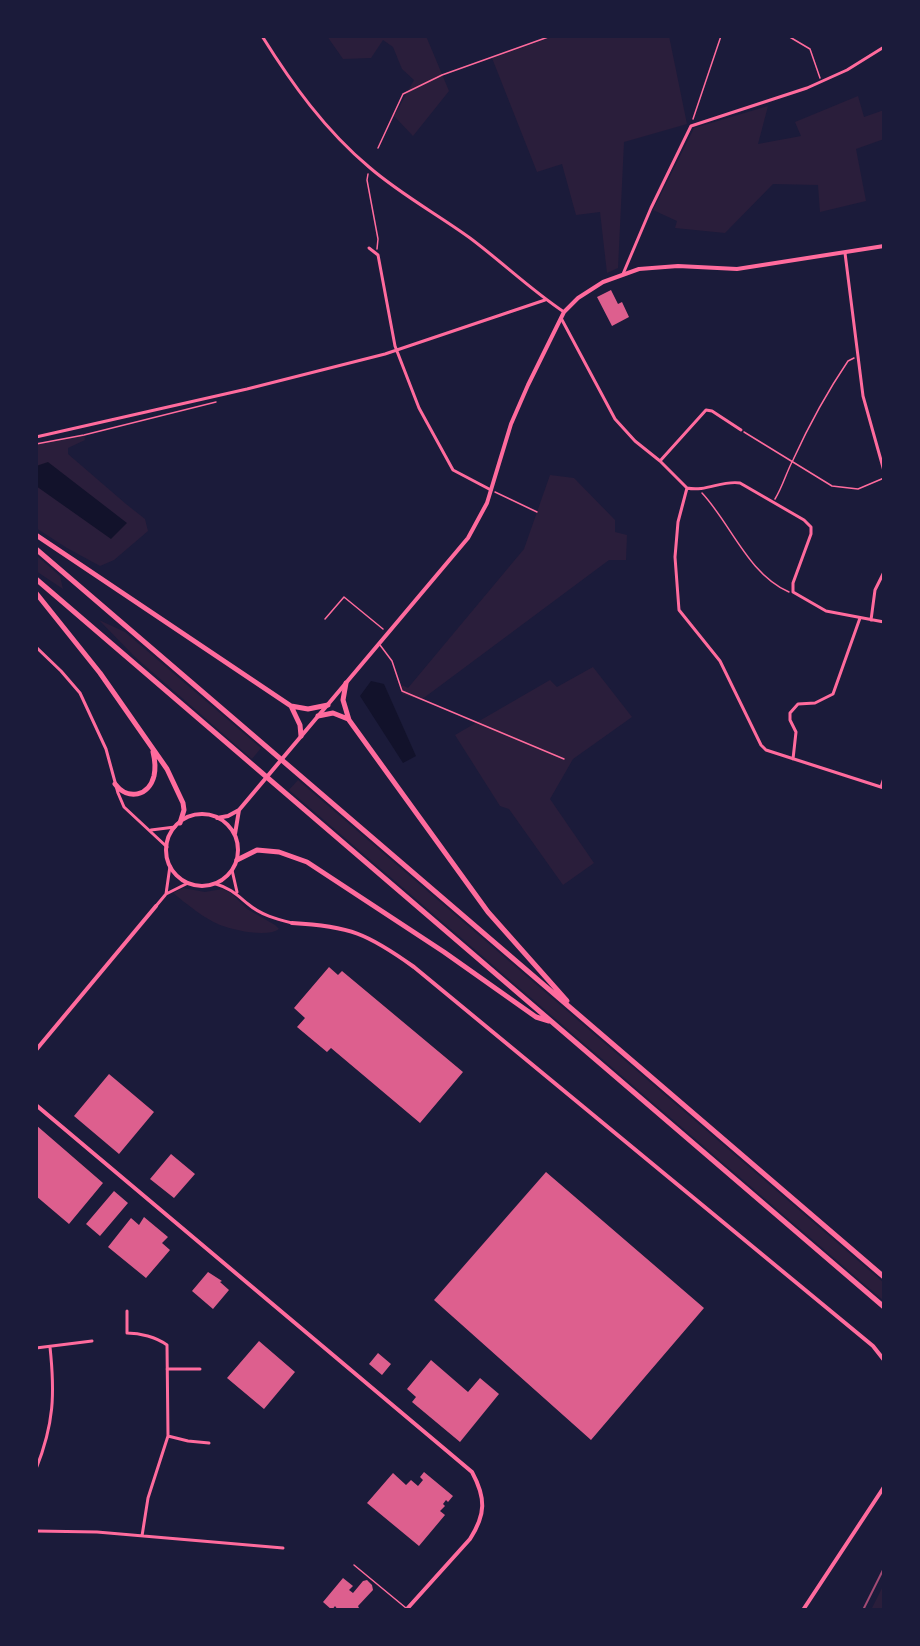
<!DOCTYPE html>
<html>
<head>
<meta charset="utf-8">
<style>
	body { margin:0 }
	#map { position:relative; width:920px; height:1646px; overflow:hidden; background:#1b1b3a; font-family:"Zilla Slab",serif }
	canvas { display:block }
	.frame { position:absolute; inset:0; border:38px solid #1b1b3a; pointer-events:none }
</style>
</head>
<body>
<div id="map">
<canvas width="920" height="1646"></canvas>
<div class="frame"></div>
</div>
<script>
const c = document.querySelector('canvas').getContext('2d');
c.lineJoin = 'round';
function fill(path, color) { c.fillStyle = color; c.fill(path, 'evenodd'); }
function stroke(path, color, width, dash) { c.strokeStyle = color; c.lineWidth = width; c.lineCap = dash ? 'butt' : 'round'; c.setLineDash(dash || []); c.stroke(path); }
const green = new Path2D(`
	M 327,36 L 426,36 L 449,91 L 413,136 L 394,116 L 414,80 L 402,69 L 393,47 L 383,40 L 371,58 L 343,59 Z
	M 555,36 L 669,36 L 687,124 L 624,142 L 618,268 L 607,273 L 600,212 L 576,215 L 562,164 L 537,172 L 492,58 Z
	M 858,96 L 864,117 L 884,110 L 884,139 L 856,149 L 866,201 L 820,212 L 818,185 L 773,184 L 725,233 L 675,228 L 677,221 L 653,210 L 694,128 L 768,106 L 758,144 L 801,136 L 795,122 Z
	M 84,435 L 85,440 L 68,448 L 68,454 L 126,504 L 145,519 L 148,531 L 114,560 L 100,566 L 67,548 L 36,528 L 36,444 Z
	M 550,475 L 574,478 L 615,520 L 615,532 L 627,535 L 626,560 L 609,560 L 421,700 L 402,694 L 402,685 L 408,688 L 524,549 Z
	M 36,555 L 60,576 L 63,589 L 36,571 Z
	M 99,620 L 125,632 L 261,748 L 252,759 L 135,657 Z
	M 593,667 L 632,717 L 573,759 L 550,799 L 594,863 L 563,885 L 509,809 L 500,806 L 455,735 L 550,680 L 557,687 Z
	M 298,780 L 884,1283 L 884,1301 L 289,790 Z
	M 183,888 L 205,892 L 222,889 L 231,893 L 247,909 L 275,925 L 279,929 C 266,938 234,930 220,925 C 203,918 187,904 173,893 Z
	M 884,1584 L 884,1610 L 871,1610 Z`);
const water = new Path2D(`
	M 48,462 L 127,523 L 111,539 L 36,486 L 36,466 Z
	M 371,681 L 384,684 L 416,756 L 403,763 L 360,696 Z`);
const building = new Path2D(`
	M 611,290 L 618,304 L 622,302 L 629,317 L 612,326 L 597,297 Z
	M 329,967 L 338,975 L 342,971 L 463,1072 L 420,1123 L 331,1048 L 327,1052 L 297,1027 L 305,1018 L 294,1008 Z
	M 109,1074 L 154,1112 L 119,1154 L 74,1116 Z
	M 36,1125 L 103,1183 L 69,1224 L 36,1196 Z
	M 171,1154 L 195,1174 L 174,1198 L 150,1179 Z
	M 546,1172 L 704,1308 L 591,1440 L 434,1300 Z
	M 114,1191 L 128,1203 L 100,1236 L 86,1224 Z
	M 144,1217 L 168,1237 L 162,1243 L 170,1250 L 146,1278 L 108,1247 L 131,1218 L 139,1225 Z
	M 208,1272 L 222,1281 L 220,1282 L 229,1290 L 213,1309 L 192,1291 Z
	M 259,1341 L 295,1372 L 264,1409 L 227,1378 Z
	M 378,1353 L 391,1364 L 382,1375 L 369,1364 Z
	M 431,1360 L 468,1392 L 480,1378 L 499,1394 L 460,1442 L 412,1402 L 416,1397 L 407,1389 Z
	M 424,1472 L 453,1496 L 448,1502 L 446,1500 L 443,1504 L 445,1506 L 440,1511 L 445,1515 L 419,1546 L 367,1503 L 393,1473 L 406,1485 L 411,1480 L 418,1486 L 423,1480 L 420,1477 Z
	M 343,1578 L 353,1586 L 349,1590 L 353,1593 L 363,1581 L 367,1580 L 372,1585 L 373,1590 L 358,1606 L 360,1610 L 338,1610 L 335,1606 L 332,1610 L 323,1602 Z`);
const path = new Path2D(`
	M 788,36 L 810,49 L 820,78
	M 693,119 L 721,36
	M 378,148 L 403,94 L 442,75 L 551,36
	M 368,174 L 367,180 L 378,239 L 377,249
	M 744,432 L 832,486 L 858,489 L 884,478
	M 36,444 L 84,435 L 216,402
	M 495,492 L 537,512
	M 702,493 C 731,524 748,574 789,592
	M 775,499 C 783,486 786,473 793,460 C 809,425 827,392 848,361 L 854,358
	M 325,619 L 344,597 L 383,629`);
const service = new Path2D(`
	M 380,645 L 392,661 L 402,691 L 564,759
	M 354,1565 L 406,1608`);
const minor = new Path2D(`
	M 262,36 C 292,84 325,130 369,167 C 400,194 437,214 470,238 C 502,262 531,290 564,312
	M 369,248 L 378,255 L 395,346 L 419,408 L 453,470 L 491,490
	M 845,253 L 863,396 L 884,471
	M 623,274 L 651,208 L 691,126 L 807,88 L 847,70 L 884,47
	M 561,318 L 615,419 L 635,441 L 660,461 L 687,488 L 678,522 L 675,557 L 679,610 L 720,661 L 761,745 L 766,750 L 884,788
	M 36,437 L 247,389 L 385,354 L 545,300
	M 660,461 L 706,410 L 712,411 L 741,430
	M 687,488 C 706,492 722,480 740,483 L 804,520 L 811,527 L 811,534 L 793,583 L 793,592 L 826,611 L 884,622
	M 871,620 L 875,590 L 884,572
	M 36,647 L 61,671 L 80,693 L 106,749 L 118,793 L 124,807 L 167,847
	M 793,759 L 796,732 L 790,720 L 790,713 L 798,704 L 815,703 L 833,694 L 860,618
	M 881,787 L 884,778
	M 151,830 L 175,827
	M 232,870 L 237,892
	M 216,884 C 230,888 237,895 248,904 C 261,915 276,919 292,923
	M 166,894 L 170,866
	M 156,906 L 166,894 L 188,883
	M 127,1311 L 127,1333 C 140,1333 156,1337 167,1345 L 168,1436 L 148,1498 L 142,1536
	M 36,1348 L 92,1341
	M 167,1369 L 200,1369
	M 168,1436 L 188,1441 L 209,1443
	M 36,1469 C 54,1424 55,1394 50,1347
	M 36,1531 L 97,1532 L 283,1548`);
const tertiary = new Path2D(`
	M166 850a36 36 0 1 1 72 0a36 36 0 1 1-72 0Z
	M 217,818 L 228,816 L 239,810 L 468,538 L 487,503 L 511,424 L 528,385 L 564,312 L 578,298 L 603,282 L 639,269 L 678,266 L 737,269 L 884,246
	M 235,834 L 239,810
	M 292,923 C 350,926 368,934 414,967 L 873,1346 L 884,1360
	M 36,1050 L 156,906
	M 36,1105 L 472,1472 C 486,1498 486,1514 470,1539 L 406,1610
	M 803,1610 L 884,1487`);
const motorway = new Path2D(`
	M 36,535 L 291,706 L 308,709 L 328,705
	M 36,549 L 884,1277
	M 36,579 L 884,1307
	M 36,593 L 100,673 L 167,769 L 183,803 L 184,810 L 180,823
	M 346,683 L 343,700 L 349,720 L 488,912 L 567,1001
	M 291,706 L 300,725 L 301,736
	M 318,716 L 333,713 L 348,719
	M 115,784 C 128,801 149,796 154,776 C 156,767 155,760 153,752
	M 237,860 L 257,850 L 279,852 L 307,862 L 444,952 L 536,1017 L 549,1021`);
const rail = new Path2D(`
	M 863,1610 L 884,1568`);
fill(green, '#2a1e3b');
fill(water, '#12122b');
fill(building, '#dd5f8e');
stroke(path, '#ff6b9d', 1.5);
stroke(service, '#ff6b9d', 1.5);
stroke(minor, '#ff6b9d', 3);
stroke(tertiary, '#ff6b9d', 4);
stroke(motorway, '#ff6b9d', 5);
stroke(rail, '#a44b75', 2);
</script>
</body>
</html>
